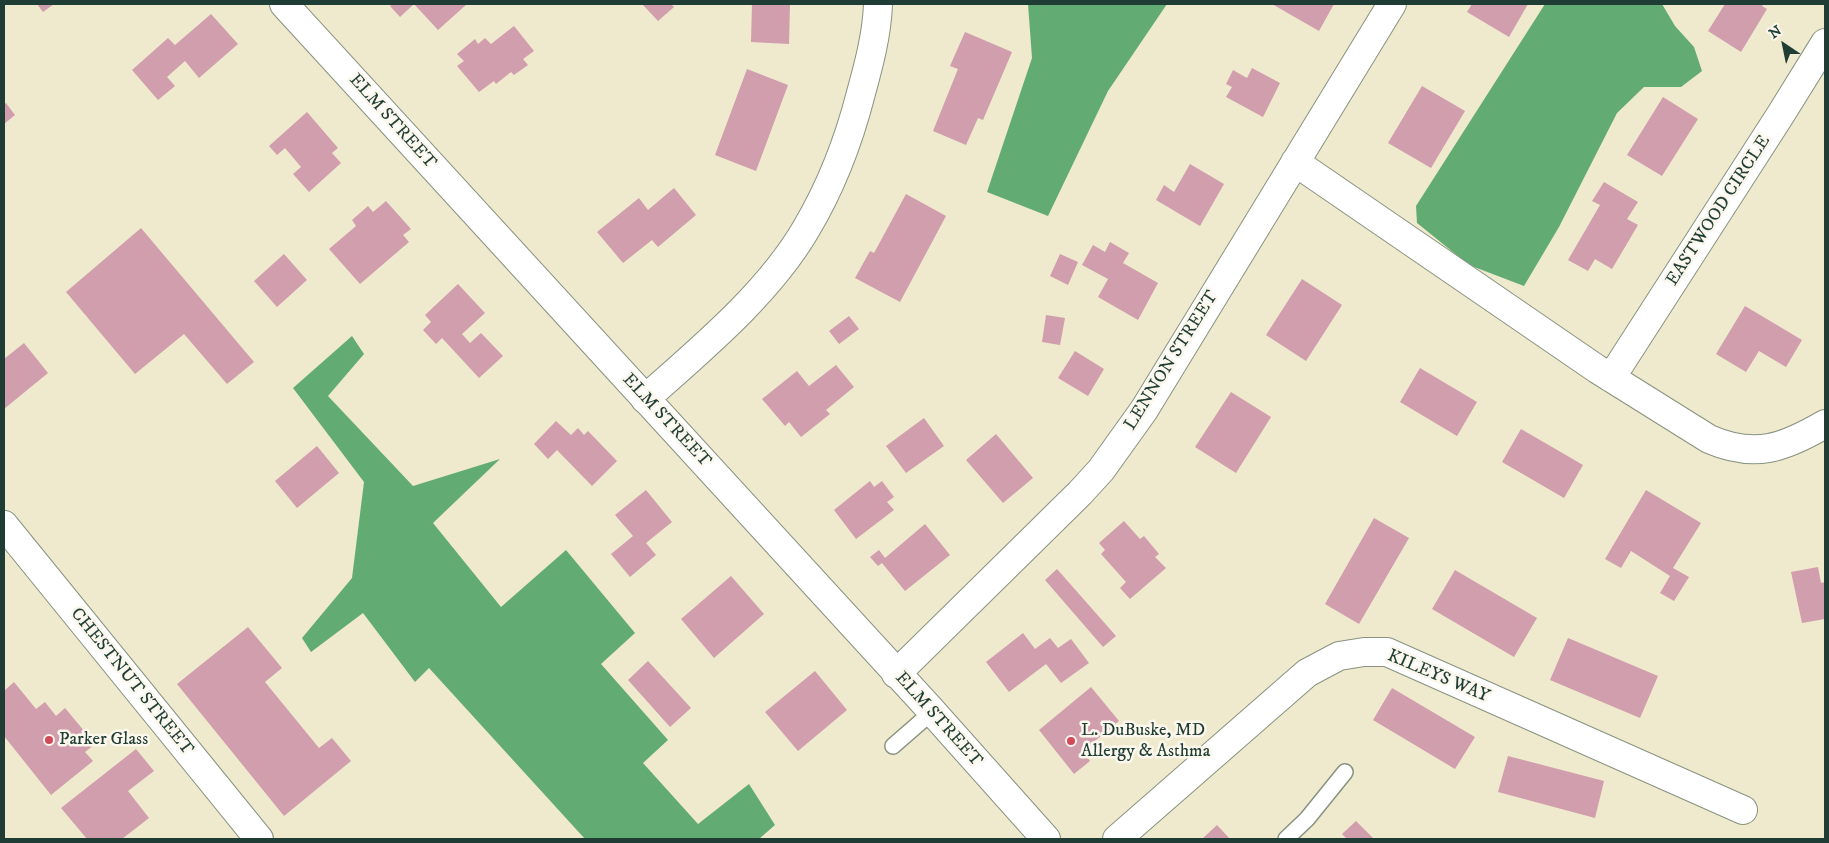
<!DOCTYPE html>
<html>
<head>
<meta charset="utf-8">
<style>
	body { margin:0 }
	#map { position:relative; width:1829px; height:843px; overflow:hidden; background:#efe9cd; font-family:"IM FELL DW Pica",serif }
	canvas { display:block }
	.frame { position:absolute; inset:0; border:5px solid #1f3d34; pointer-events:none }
	.north { position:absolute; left:1759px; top:20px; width:50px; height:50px; -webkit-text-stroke:4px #fbf7ec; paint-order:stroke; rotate:326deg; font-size:14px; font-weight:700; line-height:20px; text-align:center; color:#1f3d34 }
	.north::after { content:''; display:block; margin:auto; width:18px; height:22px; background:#1f3d34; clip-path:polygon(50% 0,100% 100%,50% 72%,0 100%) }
</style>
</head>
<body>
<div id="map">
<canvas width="1829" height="843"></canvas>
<div class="frame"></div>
<div class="north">N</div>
</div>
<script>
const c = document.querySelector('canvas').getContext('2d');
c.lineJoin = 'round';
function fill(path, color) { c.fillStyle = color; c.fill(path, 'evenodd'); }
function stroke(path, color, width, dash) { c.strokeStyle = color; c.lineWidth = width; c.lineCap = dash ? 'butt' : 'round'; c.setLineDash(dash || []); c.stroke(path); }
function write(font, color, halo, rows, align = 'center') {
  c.font = font + ' "IM FELL DW Pica",serif'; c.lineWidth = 5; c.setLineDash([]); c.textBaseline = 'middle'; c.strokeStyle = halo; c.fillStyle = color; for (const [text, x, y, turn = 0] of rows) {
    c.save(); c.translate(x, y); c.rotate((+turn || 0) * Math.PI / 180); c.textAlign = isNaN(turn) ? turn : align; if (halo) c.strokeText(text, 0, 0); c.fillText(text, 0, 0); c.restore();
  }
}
const forest = new Path2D(`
	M 1028,4 L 1167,4 L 1108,91 L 1048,216 L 987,192 L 1032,58 Z
	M 1545,4 L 1662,4 L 1675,26 L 1694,47 L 1702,71 L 1681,87 L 1644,87 L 1617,113 L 1559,227 L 1524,286 L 1469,265 L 1417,223 L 1416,206 Z
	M 352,336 L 364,354 L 328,396 L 413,486 L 500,459 L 433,523 L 501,607 L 566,550 L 635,633 L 601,664 L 668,740 L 643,763 L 698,824 L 749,784 L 775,825 L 759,839 L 585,839 L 429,668 L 415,682 L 363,613 L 311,652 L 302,638 L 352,578 L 364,482 L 293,388 Z`);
const building = new Path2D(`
	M 37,4 L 54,4 L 43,12 Z
	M 393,4 L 467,4 L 438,30 L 414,4 L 400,17 L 390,6 Z
	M 644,4 L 671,4 L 674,7 L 658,21 L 643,5 Z
	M 752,4 L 790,4 L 789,44 L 751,42 Z
	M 1272,4 L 1334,4 L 1319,31 Z
	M 1472,4 L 1528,4 L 1509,37 L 1467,12 Z
	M 1725,4 L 1764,4 L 1762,6 L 1767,9 L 1741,52 L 1708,31 Z
	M 211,14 L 238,44 L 199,78 L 185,61 L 167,77 L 175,86 L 158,100 L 132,70 L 168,38 L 175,45 Z
	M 514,26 L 534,51 L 523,59 L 528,65 L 514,75 L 511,72 L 496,84 L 494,81 L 479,92 L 457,66 L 464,61 L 457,54 L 475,39 L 478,44 L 485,38 L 491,44 Z
	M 965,32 L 1012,52 L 983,120 L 978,118 L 966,145 L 933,131 L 958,69 L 950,66 Z
	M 1252,68 L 1280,83 L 1263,117 L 1226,97 L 1232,87 L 1226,84 L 1233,70 L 1247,78 Z
	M 747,69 L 788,85 L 756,171 L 715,155 Z
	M 1422,86 L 1465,111 L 1431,168 L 1388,143 Z
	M 1663,97 L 1698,119 L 1662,176 L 1627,155 Z
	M 6,103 L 15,115 L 4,124 L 4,105 Z
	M 307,112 L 338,148 L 332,153 L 341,163 L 309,192 L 293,174 L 301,167 L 285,148 L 277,155 L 269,146 Z
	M 1190,164 L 1224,184 L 1200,226 L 1156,200 L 1164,185 L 1174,192 Z
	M 1604,182 L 1638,202 L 1627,219 L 1638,225 L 1612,269 L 1595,259 L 1588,271 L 1568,260 L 1600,205 L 1592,201 Z
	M 674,188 L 696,215 L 658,247 L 652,240 L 623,263 L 597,232 L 639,198 L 648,210 Z
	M 906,194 L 946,216 L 900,302 L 855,278 L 870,251 L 874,253 Z
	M 386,201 L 411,229 L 403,235 L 409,242 L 360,284 L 329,249 L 356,226 L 352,220 L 368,206 L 373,212 Z
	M 141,228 L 254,362 L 227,384 L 184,334 L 135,374 L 66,292 Z
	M 1110,242 L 1129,253 L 1123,263 L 1158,283 L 1138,320 L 1098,297 L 1108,279 L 1082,265 L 1093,245 L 1105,252 Z
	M 284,254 L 307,280 L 277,307 L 254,281 Z
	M 1060,254 L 1078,262 L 1068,285 L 1050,276 Z
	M 1302,279 L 1342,305 L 1306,361 L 1266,335 Z
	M 458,284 L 485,313 L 462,334 L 470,343 L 481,333 L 503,356 L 479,378 L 442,338 L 436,344 L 423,330 L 431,322 L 425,315 Z
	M 1745,306 L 1802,340 L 1786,367 L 1759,351 L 1746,372 L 1716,354 Z
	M 1046,315 L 1065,318 L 1060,345 L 1042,342 Z
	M 849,316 L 859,329 L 839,344 L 829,331 Z
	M 24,343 L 48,373 L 4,409 L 4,359 Z
	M 1075,351 L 1104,369 L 1088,396 L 1058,378 Z
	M 836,365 L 854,387 L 826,410 L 830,414 L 801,437 L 789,422 L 785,426 L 762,399 L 797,371 L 809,386 Z
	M 1420,368 L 1477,402 L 1457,436 L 1400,402 Z
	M 1231,392 L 1271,417 L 1236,473 L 1195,447 Z
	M 924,418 L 944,446 L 906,473 L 886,446 Z
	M 556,421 L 571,435 L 578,428 L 584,435 L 588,431 L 617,461 L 592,486 L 557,450 L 548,459 L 534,444 Z
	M 1521,429 L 1583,465 L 1564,498 L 1502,462 Z
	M 996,434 L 1033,478 L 1003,503 L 966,460 Z
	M 317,446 L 339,473 L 297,508 L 275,481 Z
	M 870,481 L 874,487 L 882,481 L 894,497 L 887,502 L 894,510 L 856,539 L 834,510 Z
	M 646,490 L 672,522 L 646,543 L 656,555 L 630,577 L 611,554 L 633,536 L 615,515 Z
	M 1646,490 L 1701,523 L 1673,568 L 1689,577 L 1674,601 L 1660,593 L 1670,576 L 1631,551 L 1621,568 L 1605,559 Z
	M 1374,518 L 1409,538 L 1359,624 L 1325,604 Z
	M 1124,521 L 1140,539 L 1144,536 L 1159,554 L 1155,557 L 1166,568 L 1130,599 L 1120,588 L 1126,582 L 1101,554 L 1105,550 L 1099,543 Z
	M 925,524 L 950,555 L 905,591 L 882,563 L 878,566 L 870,557 L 879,550 L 885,558 Z
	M 1818,567 L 1821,583 L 1825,582 L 1825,619 L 1802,623 L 1791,572 Z
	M 1057,569 L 1116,636 L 1103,647 L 1045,580 Z
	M 1455,570 L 1537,618 L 1514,657 L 1432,609 Z
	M 731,576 L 764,614 L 714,658 L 681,619 Z
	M 248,627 L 282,668 L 265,682 L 319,748 L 332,738 L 351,761 L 284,816 L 177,684 Z
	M 1023,633 L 1035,649 L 1050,638 L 1058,648 L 1071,639 L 1089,663 L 1061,683 L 1046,664 L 1009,692 L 986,662 Z
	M 1568,638 L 1658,676 L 1640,718 L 1550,680 Z
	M 648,661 L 691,708 L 670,727 L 628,680 Z
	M 815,671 L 847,710 L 798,751 L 765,712 Z
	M 14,682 L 36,709 L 45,702 L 56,716 L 65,708 L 95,744 L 85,752 L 93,761 L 51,795 L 4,736 L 4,691 Z
	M 1091,687 L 1119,721 L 1083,751 L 1090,761 L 1074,774 L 1039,730 Z
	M 1392,688 L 1475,737 L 1455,769 L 1373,720 Z
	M 136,749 L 154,771 L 128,791 L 149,818 L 122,839 L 87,839 L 61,808 Z
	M 1508,756 L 1604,781 L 1595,818 L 1498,792 Z
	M 1356,821 L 1374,839 L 1347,839 L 1342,834 Z
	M 1217,825 L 1230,839 L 1202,839 Z`);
const service = new Path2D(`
	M 893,746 L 932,712
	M 1286,839 L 1307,819 L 1345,772`);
const minor = new Path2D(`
	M 1295,162 L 1597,369 L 1709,439 C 1755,459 1784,448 1825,424
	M 1611,378 L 1781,114 L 1825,43
	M 645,399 C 701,349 768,294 806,229 C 831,187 849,140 861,93 C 869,64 877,34 878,4
	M 896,674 L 1080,493 L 1101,470 L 1144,410 L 1392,4
	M 1117,839 L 1307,673 L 1339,656 L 1364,652 L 1387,652 L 1743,810`);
const tertiary = new Path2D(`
	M 284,4 L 930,709 L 1046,839
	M 4,525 L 259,839`);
const markers = [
	[49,740,5,"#d1495b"],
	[1071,741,5,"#d1495b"]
];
const streetNames = [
	["ELM STREET",392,122,48],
	["EASTWOOD CIRCLE",1719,211,-57],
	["LENNON STREET",1172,361,-58],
	["ELM STREET",666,421,47],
	["KILEYS WAY",1438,677,23],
	["CHESTNUT STREET",131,682,51],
	["ELM STREET",938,720,48]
];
const poiNames = [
	["L. DuBuske, MD",1081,731],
	["Allergy & Asthma",1081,752],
	["Parker Glass",59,740]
];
fill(forest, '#62ac74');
fill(building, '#d19ead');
stroke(service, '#879380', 18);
stroke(minor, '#879380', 30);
stroke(tertiary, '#879380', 30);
stroke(service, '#fff', 15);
stroke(minor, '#fff', 28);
stroke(tertiary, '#fff', 28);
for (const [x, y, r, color] of markers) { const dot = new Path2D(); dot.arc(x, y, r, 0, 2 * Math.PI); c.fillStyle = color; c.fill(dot); stroke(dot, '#fbf7ec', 2); }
write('18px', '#1f3d34', '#fbf7ec', streetNames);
write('18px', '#1f3d34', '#fbf7ec', poiNames, 'left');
</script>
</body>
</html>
